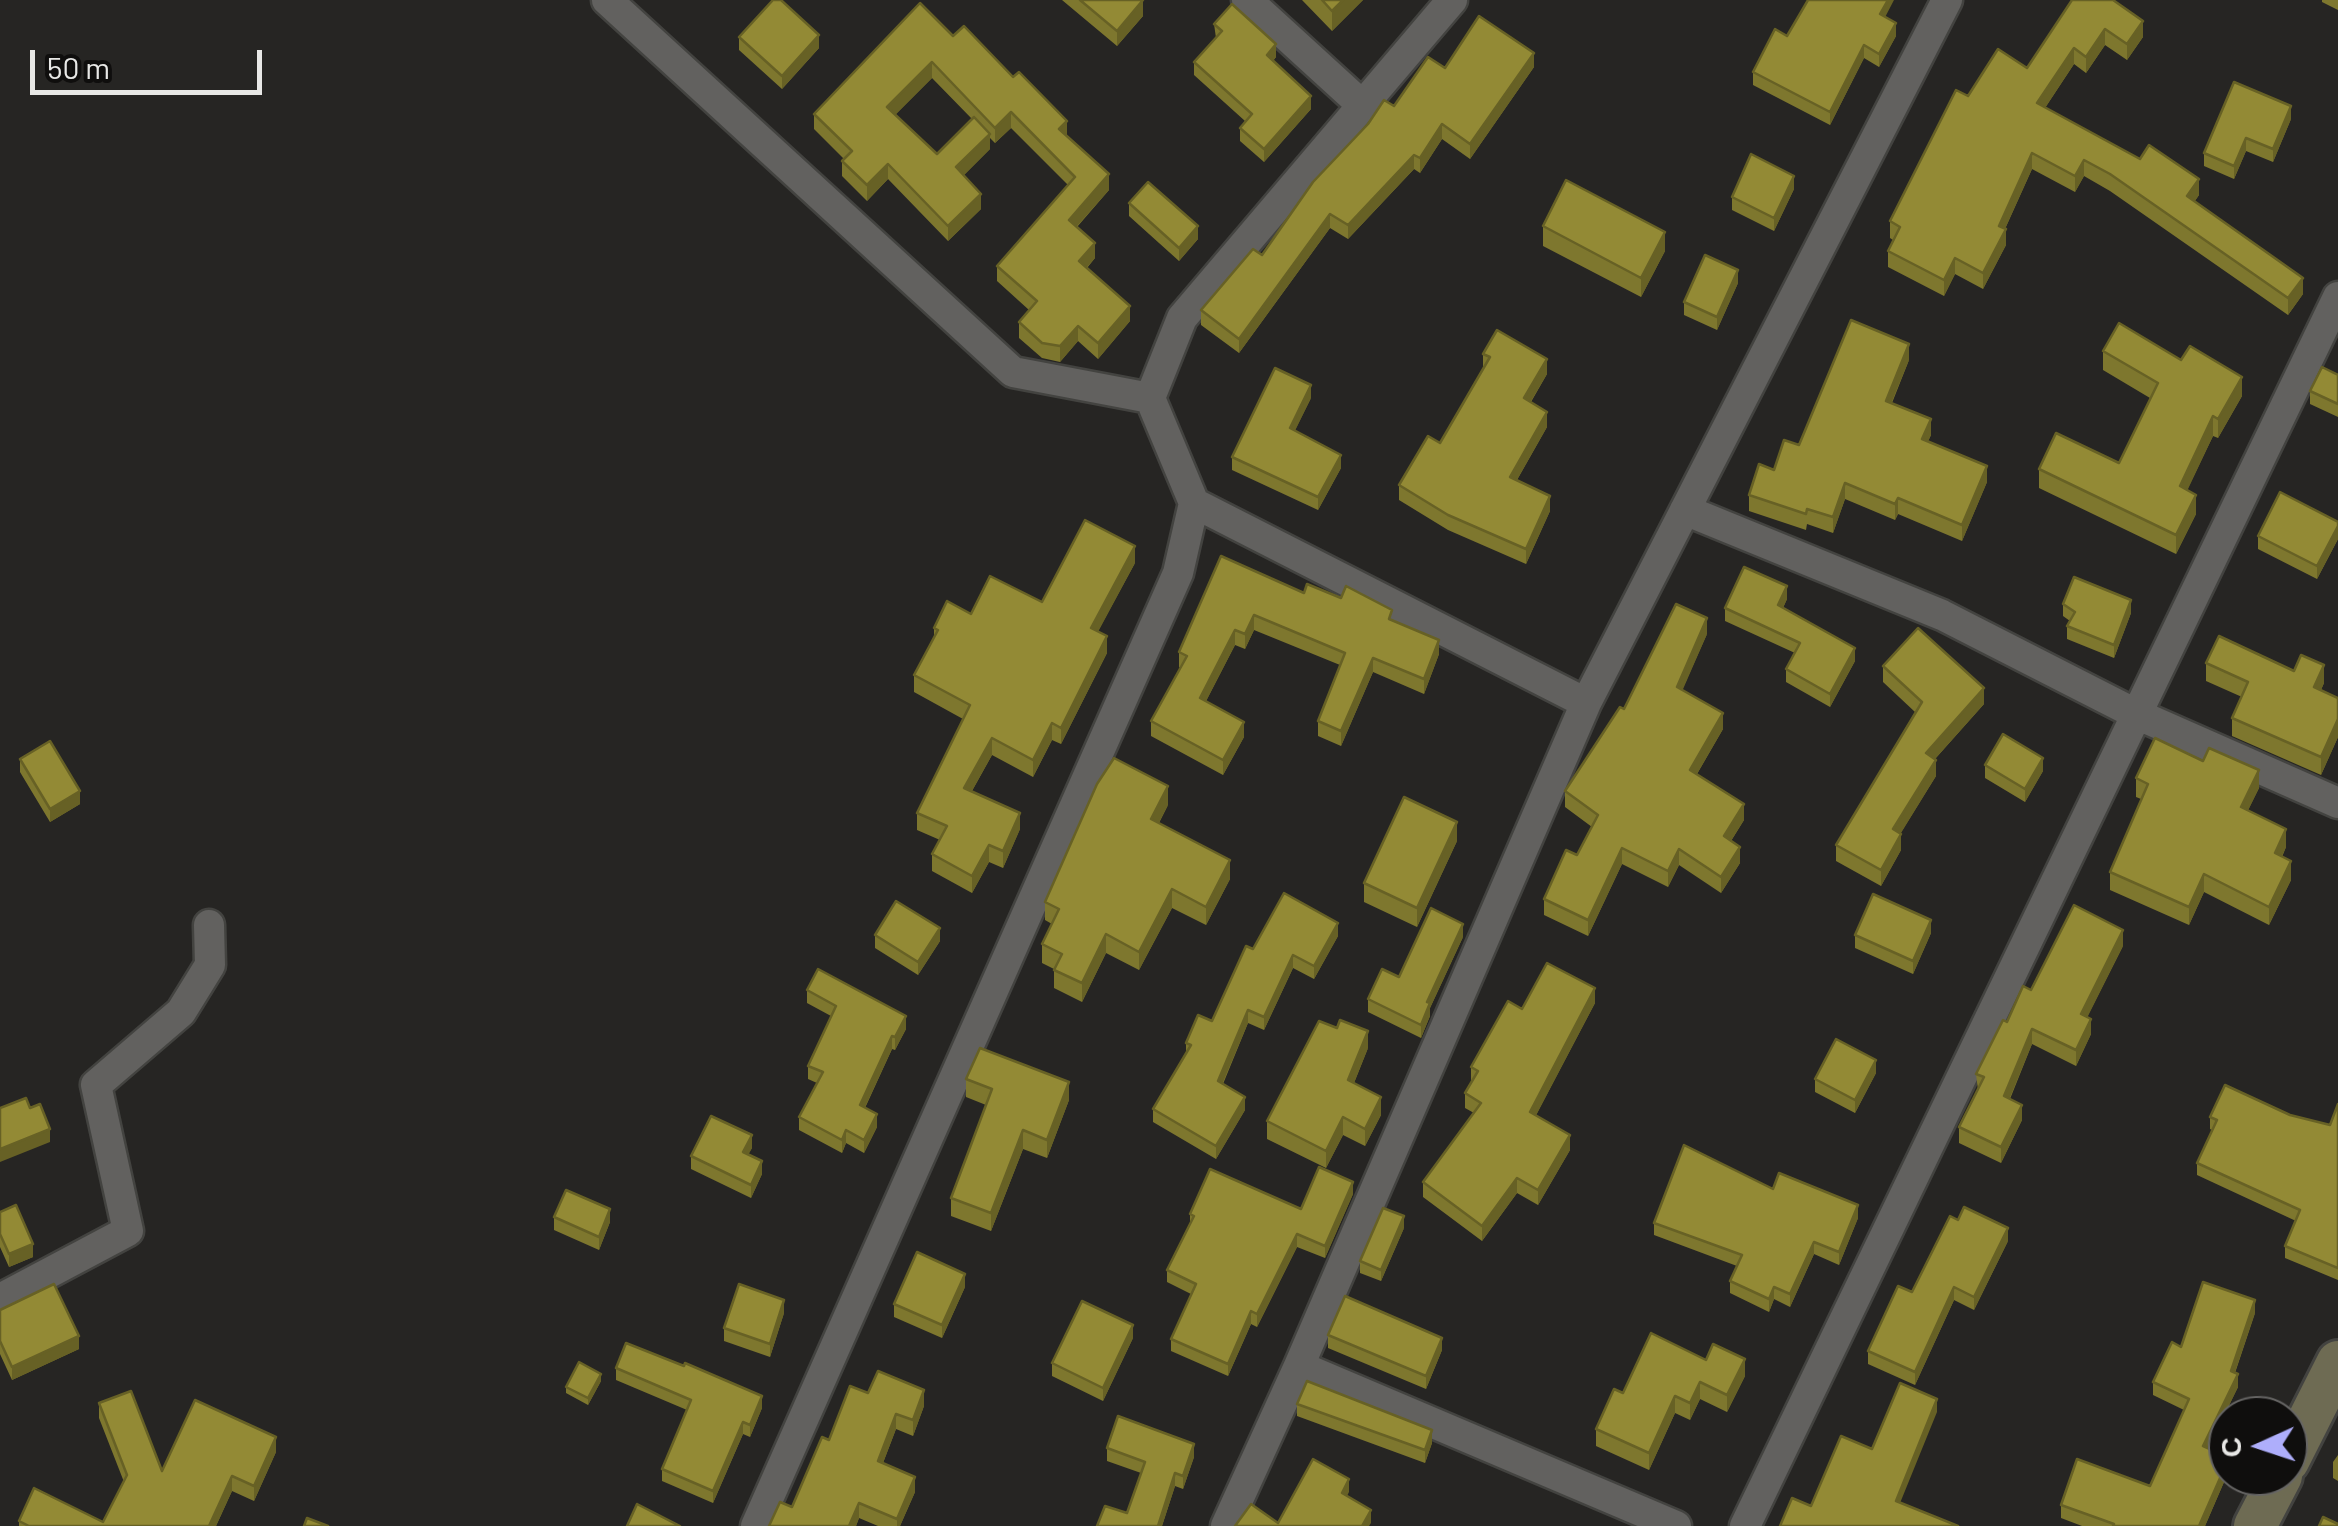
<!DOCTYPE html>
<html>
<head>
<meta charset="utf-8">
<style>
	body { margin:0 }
	#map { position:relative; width:2338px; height:1526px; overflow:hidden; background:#262523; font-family:Barlow,sans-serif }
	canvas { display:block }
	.north { position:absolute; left:2208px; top:1396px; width:100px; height:100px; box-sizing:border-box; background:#0f0e0d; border:2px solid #666564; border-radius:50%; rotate:267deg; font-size:28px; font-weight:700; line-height:40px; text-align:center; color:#e8e8e6 }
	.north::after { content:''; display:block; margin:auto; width:35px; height:45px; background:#aeaefb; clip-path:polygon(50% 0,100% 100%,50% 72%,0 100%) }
	.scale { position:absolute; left:30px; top:50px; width:232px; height:45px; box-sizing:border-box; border:5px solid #e8e8e6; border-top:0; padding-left:12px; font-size:30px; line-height:35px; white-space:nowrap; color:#e8e8e6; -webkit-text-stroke:8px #0f0e0d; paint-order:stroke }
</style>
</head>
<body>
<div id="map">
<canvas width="2338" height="1526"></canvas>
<div class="north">С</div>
<div class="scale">50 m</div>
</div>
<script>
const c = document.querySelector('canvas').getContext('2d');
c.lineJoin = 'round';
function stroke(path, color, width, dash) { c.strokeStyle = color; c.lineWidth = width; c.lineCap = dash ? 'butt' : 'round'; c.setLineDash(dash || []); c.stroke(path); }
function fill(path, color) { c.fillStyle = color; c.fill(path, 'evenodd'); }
const street = new Path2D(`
	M 607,0 L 1013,372 L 1150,398
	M 1247,0 L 1362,105
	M 1194,503 L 1586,703
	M 1685,510 L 1942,615 L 2134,713 L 2338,803
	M 0,1299 L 128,1231 L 96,1085 L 181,1012 L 210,965 L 209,925
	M 1299,1366 L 1676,1526
	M 756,1526 L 1178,573 L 1194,503 L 1150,398 L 1182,318 L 1452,0
	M 1226,1526 L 1299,1366 L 1586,703 L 1947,0
	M 1745,1526 L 2338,297`);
const secondary = new Path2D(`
	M 2288,1461 L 2338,1362
	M 2255,1526 L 2281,1476`);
const wall = new Path2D(`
	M 1062,0 L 1143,0 L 1143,16 L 1117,46 Z
	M 1302,0 L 1363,0 L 1332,31 Z
	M 2072,0 L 2143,37 L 2127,60 L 2105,45 L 2086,73 L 2074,64 L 2045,108 L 2199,195 L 2194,202 L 2303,294 L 2288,315 L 2110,191 L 2084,176 L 2075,192 L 2032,169 L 2005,229 L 2006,245 L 1983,289 L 1955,274 L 1944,296 L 1888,267 L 1888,251 L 1893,240 L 1890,238 L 1890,221 L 1968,96 L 2027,68 Z
	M 2322,0 L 2338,0 L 2338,10 L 2322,2 Z
	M 1885,17 L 1896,36 L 1879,67 L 1864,58 L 1830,125 L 1753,85 L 1753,72 L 1787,36 Z
	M 1214,24 L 1276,57 L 1273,61 L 1311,109 L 1264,162 L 1240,141 L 1240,128 L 1245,121 L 1194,75 L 1194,62 L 1216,38 Z
	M 953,36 L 1067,136 L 1109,190 L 1077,227 L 1095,258 L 1087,268 L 1130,321 L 1098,359 L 1078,341 L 1060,362 L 1042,358 L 1019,338 L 1019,322 L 1029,310 L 997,281 L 997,266 L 1068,185 L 1011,128 L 995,143 L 990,138 L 990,149 L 964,175 L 981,209 L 948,241 L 888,179 L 867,201 L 842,176 L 842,161 L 844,159 L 814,129 L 814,114 ZM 932,78 L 972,119 L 937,154 L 895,115 Z
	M 739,37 L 819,48 L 782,89 L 739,50 Z
	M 1534,67 L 1470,159 L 1442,139 L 1420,173 L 1414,169 L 1348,239 L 1330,228 L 1239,353 L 1201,325 L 1201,310 L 1262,255 L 1394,106 L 1445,68 Z
	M 2291,119 L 2273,162 L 2246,151 L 2234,179 L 2204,166 L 2204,153 Z
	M 1794,189 L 1774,231 L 1732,210 L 1732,197 Z
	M 1129,203 L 1198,239 L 1179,261 L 1129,216 Z
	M 1543,226 L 1665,251 L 1641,297 L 1543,246 Z
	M 1738,283 L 1717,330 L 1684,315 L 1684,302 Z
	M 2103,351 L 2242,396 L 2218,438 L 2213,436 L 2187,490 L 2196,514 L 2176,554 L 2039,488 L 2039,469 L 2119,463 L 2150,398 L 2103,370 Z
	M 1483,354 L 1547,374 L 1531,402 L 1547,427 L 1517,480 L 1550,511 L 1526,564 L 1448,530 L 1399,500 L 1399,485 L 1440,443 L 1483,368 Z
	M 1909,360 L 1892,403 L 1931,435 L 1928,441 L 1987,482 L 1962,541 L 1898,514 L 1895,520 L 1845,499 L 1833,533 L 1807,524 L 1806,530 L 1749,511 L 1749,495 L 1799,445 Z
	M 2338,375 L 2338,417 L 2310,404 L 2310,391 Z
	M 1311,398 L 1295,430 L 1341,468 L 1318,510 L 1232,470 L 1232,457 Z
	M 2338,522 L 2338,539 L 2317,579 L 2258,549 L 2258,536 Z
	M 1221,556 L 1304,593 L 1392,620 L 1439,654 L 1424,694 L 1373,672 L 1341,746 L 1318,736 L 1318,721 L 1340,665 L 1254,630 L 1245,649 L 1235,645 L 1206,701 L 1244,737 L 1223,775 L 1151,736 L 1151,721 L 1181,668 L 1179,667 L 1179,652 Z
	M 1135,563 L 1098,631 L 1107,653 L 1061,744 L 1052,740 L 1033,777 L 992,755 L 972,791 L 1020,829 L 1003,868 L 989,862 L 972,893 L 932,871 L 932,854 L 940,840 L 917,830 L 917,813 L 963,719 L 914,692 L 914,675 L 934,639 L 934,628 L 971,614 L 1042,602 Z
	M 1787,599 L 1783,608 L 1855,661 L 1830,707 L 1786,682 L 1786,669 L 1795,653 L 1725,621 L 1725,608 Z
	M 2063,604 L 2131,613 L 2114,658 L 2067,639 L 2067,626 L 2070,621 L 2063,616 Z
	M 1707,634 L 1682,690 L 1723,729 L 1697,774 L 1744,820 L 1731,841 L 1740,863 L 1721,893 L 1679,865 L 1668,887 L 1622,864 L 1588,936 L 1544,915 L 1544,899 L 1577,855 L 1592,827 L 1565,807 L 1565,791 L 1624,709 Z
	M 2206,663 L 2294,671 L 2324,683 L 2321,690 L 2338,698 L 2338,737 L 2321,775 L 2232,736 L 2232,718 L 2242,697 L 2206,681 Z
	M 1883,666 L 1984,704 L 1935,759 L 1936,776 L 1900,834 L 1901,850 L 1881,886 L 1836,861 L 1836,845 L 1915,712 L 1883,682 Z
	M 20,759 L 80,804 L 50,822 L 20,772 Z
	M 1985,765 L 2043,771 L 2025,802 L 1985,778 Z
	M 2136,778 L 2259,788 L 2248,810 L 2286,847 L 2282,857 L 2291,880 L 2269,925 L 2204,892 L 2189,925 L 2110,890 L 2110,872 L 2141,799 L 2136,797 Z
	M 1168,805 L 1159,823 L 1230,879 L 1206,925 L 1172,908 L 1139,970 L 1106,953 L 1082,1002 L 1054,988 L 1054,969 L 1042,963 L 1042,944 L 1052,924 L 1045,920 L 1045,902 Z
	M 1457,841 L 1417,927 L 1364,902 L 1364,883 Z
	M 1931,933 L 1913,974 L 1855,948 L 1855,935 Z
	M 875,935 L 940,941 L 918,975 L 875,948 Z
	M 1338,936 L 1314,979 L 1293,968 L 1264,1030 L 1248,1023 L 1223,1084 L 1245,1110 L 1216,1159 L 1153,1122 L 1153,1109 L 1186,1053 L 1186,1043 L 1212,1021 L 1253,949 Z
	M 1463,937 L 1430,1008 L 1430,1016 L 1421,1038 L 1368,1012 L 1368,999 Z
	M 2123,946 L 2087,1017 L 2091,1034 L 2076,1066 L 2032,1044 L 2010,1099 L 2022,1120 L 2001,1163 L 1959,1143 L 1959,1127 L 1978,1090 L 1976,1074 L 2031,990 Z
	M 807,990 L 906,1029 L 895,1050 L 892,1049 L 865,1108 L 877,1127 L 864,1153 L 846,1143 L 842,1153 L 799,1130 L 799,1117 L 817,1083 L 808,1079 L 808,1066 L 831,1016 L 807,1003 Z
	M 1595,1003 L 1536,1115 L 1570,1150 L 1538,1205 L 1517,1193 L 1482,1241 L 1423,1197 L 1423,1182 L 1474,1113 L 1465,1108 L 1465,1093 L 1471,1082 L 1471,1067 L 1522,1009 Z
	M 1368,1048 L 1354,1083 L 1381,1115 L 1365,1146 L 1343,1135 L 1326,1168 L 1267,1139 L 1267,1121 Z
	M 1876,1073 L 1855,1113 L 1815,1092 L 1815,1079 Z
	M 966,1079 L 1069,1100 L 1047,1158 L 1023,1149 L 991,1231 L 951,1216 L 951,1198 L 986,1105 L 966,1097 Z
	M 2338,1104 L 2338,1280 L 2285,1258 L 2285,1246 L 2296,1221 L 2197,1175 L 2197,1163 L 2212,1130 L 2210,1129 L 2210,1117 L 2290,1115 L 2330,1125 Z
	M 752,1148 L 748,1154 L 762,1174 L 751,1198 L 691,1169 L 691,1156 Z
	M 1773,1189 L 1858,1218 L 1839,1265 L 1814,1254 L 1790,1307 L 1774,1299 L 1769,1312 L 1730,1293 L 1730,1281 L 1737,1266 L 1654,1235 L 1654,1223 Z
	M 1353,1194 L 1325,1258 L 1297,1247 L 1257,1327 L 1251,1324 L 1228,1376 L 1171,1351 L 1171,1339 L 1191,1294 L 1167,1282 L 1167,1270 L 1190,1224 L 1190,1214 L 1301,1209 Z
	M 0,1212 L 33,1257 L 9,1267 L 0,1247 Z
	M 554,1217 L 610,1222 L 599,1250 L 554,1230 Z
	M 1404,1228 L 1381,1281 L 1360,1273 L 1360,1261 Z
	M 2008,1241 L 1974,1310 L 1954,1300 L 1915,1385 L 1868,1364 L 1868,1351 L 1912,1292 Z
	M 965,1287 L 942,1338 L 894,1317 L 894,1304 Z
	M 0,1310 L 79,1349 L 12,1380 L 0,1354 Z
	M 784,1313 L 770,1357 L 724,1341 L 724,1328 Z
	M 2255,1313 L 2235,1373 L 2238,1387 L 2208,1448 L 2219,1467 L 2224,1482 L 2205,1526 L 2082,1526 L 2061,1518 L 2061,1505 L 2150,1486 L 2184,1410 L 2153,1395 L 2153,1382 L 2181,1347 Z
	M 1328,1335 L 1442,1350 L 1426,1389 L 1328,1348 Z
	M 1133,1338 L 1103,1401 L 1052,1376 L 1052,1363 Z
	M 1706,1360 L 1745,1376 L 1727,1412 L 1700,1399 L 1690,1420 L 1675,1413 L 1649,1470 L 1596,1446 L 1596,1429 L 1623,1393 Z
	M 616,1368 L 762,1408 L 750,1437 L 743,1434 L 713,1503 L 662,1481 L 662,1469 L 687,1410 L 616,1380 Z
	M 601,1381 L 588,1405 L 566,1393 L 566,1387 Z
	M 868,1393 L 924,1406 L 913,1436 L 896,1429 L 883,1463 L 915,1492 L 900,1526 L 878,1526 L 859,1518 L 856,1526 L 769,1526 L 792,1507 Z
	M 99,1403 L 162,1471 L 276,1452 L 254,1501 L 232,1491 L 216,1526 L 19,1526 L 19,1521 L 103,1522 L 124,1482 L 99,1418 Z
	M 1297,1404 L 1432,1443 L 1425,1463 L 1297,1416 Z
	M 1107,1448 L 1194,1457 L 1183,1489 L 1175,1486 L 1162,1526 L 1097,1526 L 1127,1513 L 1141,1473 L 1107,1461 Z
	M 2338,1455 L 2338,1481 L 2333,1478 L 2333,1462 Z`);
const shadedWall = new Path2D(`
	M 1143,0 L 1143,16 L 1117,46 L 1117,31 Z
	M 1343,0 L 1363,0 L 1332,31 L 1332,11 Z
	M 1888,0 L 1894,0 L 1880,27 L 1880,14 Z
	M 2143,21 L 2143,37 L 2127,60 L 2127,44 Z
	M 1896,23 L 1896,36 L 1879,67 L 1879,54 Z
	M 2105,29 L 2105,45 L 2086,73 L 2086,57 Z
	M 819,35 L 819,48 L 782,89 L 782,76 Z
	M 1276,44 L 1276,57 L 1267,68 L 1267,55 Z
	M 1864,45 L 1864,58 L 1830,125 L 1830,112 Z
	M 2074,48 L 2074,64 L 2037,120 L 2037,103 Z
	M 1534,53 L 1534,67 L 1470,159 L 1470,144 Z
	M 932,62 L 932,78 L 887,123 L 887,107 Z
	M 1311,96 L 1311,109 L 1264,162 L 1264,149 Z
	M 2291,106 L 2291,119 L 2273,162 L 2273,149 Z
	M 1011,112 L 1011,128 L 995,143 L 995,128 Z
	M 1067,121 L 1067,136 L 1059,129 Z
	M 1442,124 L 1442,139 L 1420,173 L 1420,158 Z
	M 990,134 L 990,149 L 956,183 L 956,167 Z
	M 2246,138 L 2246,151 L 2234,179 L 2234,166 Z
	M 2032,153 L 2032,169 L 1999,242 L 1999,226 Z
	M 1414,155 L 1414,169 L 1348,239 L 1348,225 Z
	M 2084,160 L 2084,176 L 2075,192 L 2075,176 Z
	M 888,164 L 888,179 L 867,201 L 867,185 Z
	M 1109,174 L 1109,190 L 1069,235 L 1069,220 Z
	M 1794,176 L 1794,189 L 1774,231 L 1774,218 Z
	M 2199,179 L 2199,195 L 2187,213 L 2187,196 Z
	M 981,194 L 981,209 L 948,241 L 948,226 Z
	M 1330,214 L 1330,228 L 1239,353 L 1239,339 Z
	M 1198,226 L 1198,239 L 1179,261 L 1179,248 Z
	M 2006,229 L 2006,245 L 1983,289 L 1983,273 Z
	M 1665,232 L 1665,251 L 1641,297 L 1641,278 Z
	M 1095,243 L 1095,258 L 1079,276 L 1079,261 Z
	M 1955,258 L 1955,274 L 1944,296 L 1944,280 Z
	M 1738,270 L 1738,283 L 1717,330 L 1717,317 Z
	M 2303,278 L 2303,294 L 2288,315 L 2288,298 Z
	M 1130,306 L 1130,321 L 1098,359 L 1098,343 Z
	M 1078,326 L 1078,341 L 1060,362 L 1060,346 Z
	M 1909,344 L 1909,360 L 1886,416 L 1886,401 Z
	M 1547,359 L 1547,374 L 1524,413 L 1524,398 Z
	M 2242,377 L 2242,396 L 2218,438 L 2218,419 Z
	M 1311,385 L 1311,398 L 1290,441 L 1290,428 Z
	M 1547,412 L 1547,427 L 1510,492 L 1510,477 Z
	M 2213,416 L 2213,436 L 2180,506 L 2180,486 Z
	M 1931,419 L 1931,435 L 1922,455 L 1922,439 Z
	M 1341,455 L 1341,468 L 1318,510 L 1318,497 Z
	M 1987,466 L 1987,482 L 1962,541 L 1962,525 Z
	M 1845,483 L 1845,499 L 1833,533 L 1833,517 Z
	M 2196,495 L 2196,514 L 2176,554 L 2176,535 Z
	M 1550,496 L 1550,511 L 1526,564 L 1526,549 Z
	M 1898,498 L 1898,514 L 1895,520 L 1895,504 Z
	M 2338,526 L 2338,539 L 2317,579 L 2317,566 Z
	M 1135,546 L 1135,563 L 1091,645 L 1091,628 Z
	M 1787,586 L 1787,599 L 1778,618 L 1778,605 Z
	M 2131,600 L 2131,613 L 2114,658 L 2114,645 Z
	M 1254,615 L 1254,630 L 1245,649 L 1245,634 Z
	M 1707,618 L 1707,634 L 1677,703 L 1677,687 Z
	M 1235,630 L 1235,645 L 1200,713 L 1200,698 Z
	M 1107,636 L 1107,653 L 1061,744 L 1061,728 Z
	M 1439,640 L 1439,654 L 1424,694 L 1424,679 Z
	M 1855,648 L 1855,661 L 1830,707 L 1830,694 Z
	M 1373,658 L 1373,672 L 1341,746 L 1341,731 Z
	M 2324,665 L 2324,683 L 2314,705 L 2314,687 Z
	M 1984,688 L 1984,704 L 1926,769 L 1926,753 Z
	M 1723,713 L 1723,729 L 1690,786 L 1690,770 Z
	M 2338,719 L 2338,737 L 2321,775 L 2321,757 Z
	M 1244,722 L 1244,737 L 1223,775 L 1223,760 Z
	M 1052,723 L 1052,740 L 1033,777 L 1033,760 Z
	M 992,738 L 992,755 L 964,805 L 964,788 Z
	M 2043,758 L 2043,771 L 2025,802 L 2025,789 Z
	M 1936,760 L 1936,776 L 1893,846 L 1893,829 Z
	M 2259,770 L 2259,788 L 2241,825 L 2241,807 Z
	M 1168,786 L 1168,805 L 1151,838 L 1151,819 Z
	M 80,791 L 80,804 L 50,822 L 50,809 Z
	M 1744,804 L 1744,820 L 1724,852 L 1724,836 Z
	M 1020,813 L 1020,829 L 1003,868 L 1003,851 Z
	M 1457,822 L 1457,841 L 1417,927 L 1417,908 Z
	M 2286,829 L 2286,847 L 2275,872 L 2275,853 Z
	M 1901,834 L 1901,850 L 1881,886 L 1881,870 Z
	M 989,845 L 989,862 L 972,893 L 972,876 Z
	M 1740,847 L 1740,863 L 1721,893 L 1721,877 Z
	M 1622,848 L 1622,864 L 1588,936 L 1588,920 Z
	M 1679,849 L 1679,865 L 1668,887 L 1668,871 Z
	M 1230,860 L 1230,879 L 1206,925 L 1206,907 Z
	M 2291,861 L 2291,880 L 2269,925 L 2269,907 Z
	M 2204,874 L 2204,892 L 2189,925 L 2189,907 Z
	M 1172,889 L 1172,908 L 1139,970 L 1139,952 Z
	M 1931,920 L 1931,933 L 1913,974 L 1913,961 Z
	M 1338,923 L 1338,936 L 1314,979 L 1314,966 Z
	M 1463,924 L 1463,937 L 1430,1008 L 1430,1016 L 1421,1038 L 1421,1025 L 1427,1002 Z
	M 940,928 L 940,941 L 918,975 L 918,962 Z
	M 2123,930 L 2123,946 L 2081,1030 L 2081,1014 Z
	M 1106,934 L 1106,953 L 1082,1002 L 1082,983 Z
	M 1293,955 L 1293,968 L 1264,1030 L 1264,1017 Z
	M 1595,988 L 1595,1003 L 1530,1127 L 1530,1112 Z
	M 1248,1010 L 1248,1023 L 1218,1094 L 1218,1081 Z
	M 906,1016 L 906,1029 L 895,1050 L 895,1037 Z
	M 2091,1019 L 2091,1034 L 2076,1066 L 2076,1050 Z
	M 2032,1029 L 2032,1044 L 2004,1112 L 2004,1096 Z
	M 1368,1031 L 1368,1048 L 1348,1098 L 1348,1080 Z
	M 892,1036 L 892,1049 L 860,1118 L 860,1105 Z
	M 1876,1060 L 1876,1073 L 1855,1113 L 1855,1100 Z
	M 1069,1082 L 1069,1100 L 1047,1158 L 1047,1140 Z
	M 1245,1097 L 1245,1110 L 1216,1159 L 1216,1146 Z
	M 1381,1097 L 1381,1115 L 1365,1146 L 1365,1129 Z
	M 2022,1105 L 2022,1120 L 2001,1163 L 2001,1147 Z
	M 877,1114 L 877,1127 L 864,1153 L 864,1140 Z
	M 1343,1117 L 1343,1135 L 1326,1168 L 1326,1151 Z
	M 50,1129 L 50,1142 L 0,1162 L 0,1149 Z
	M 846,1130 L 846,1143 L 842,1153 L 842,1140 Z
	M 1023,1130 L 1023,1149 L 991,1231 L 991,1213 Z
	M 752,1135 L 752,1148 L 743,1165 L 743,1152 Z
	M 1570,1135 L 1570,1150 L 1538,1205 L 1538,1190 Z
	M 762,1161 L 762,1174 L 751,1198 L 751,1185 Z
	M 1517,1178 L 1517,1193 L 1482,1241 L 1482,1226 Z
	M 1353,1182 L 1353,1194 L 1325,1258 L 1325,1246 Z
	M 1858,1205 L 1858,1218 L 1839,1265 L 1839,1252 Z
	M 610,1209 L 610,1222 L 599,1250 L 599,1237 Z
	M 1404,1216 L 1404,1228 L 1381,1281 L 1381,1270 Z
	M 2008,1228 L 2008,1241 L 1974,1310 L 1974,1297 Z
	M 1297,1234 L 1297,1247 L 1257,1327 L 1257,1314 Z
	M 1814,1242 L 1814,1254 L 1790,1307 L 1790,1294 Z
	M 33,1244 L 33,1257 L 9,1267 L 9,1254 Z
	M 965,1274 L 965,1287 L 942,1338 L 942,1325 Z
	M 1774,1287 L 1774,1299 L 1769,1312 L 1769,1299 Z
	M 1954,1287 L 1954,1300 L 1915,1385 L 1915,1372 Z
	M 784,1300 L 784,1313 L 770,1357 L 770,1344 Z
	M 2255,1300 L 2255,1313 L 2231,1384 L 2231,1371 Z
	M 1251,1311 L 1251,1324 L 1228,1376 L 1228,1364 Z
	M 1133,1325 L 1133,1338 L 1103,1401 L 1103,1388 Z
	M 79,1336 L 79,1349 L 12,1380 L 12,1367 Z
	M 1442,1338 L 1442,1350 L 1426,1389 L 1426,1376 Z
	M 1745,1359 L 1745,1376 L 1727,1412 L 1727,1395 Z
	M 601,1374 L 601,1381 L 588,1405 L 588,1398 Z
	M 2238,1374 L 2238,1387 L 2203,1459 L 2203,1446 Z
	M 1700,1382 L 1700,1399 L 1690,1420 L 1690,1403 Z
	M 924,1390 L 924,1406 L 913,1436 L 913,1420 Z
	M 762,1396 L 762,1408 L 750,1437 L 750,1425 Z
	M 1675,1396 L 1675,1413 L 1649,1470 L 1649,1453 Z
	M 1937,1399 L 1937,1412 L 1896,1513 L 1896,1501 Z
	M 896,1414 L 896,1429 L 878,1476 L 878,1461 Z
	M 743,1422 L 743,1434 L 713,1503 L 713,1491 Z
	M 1432,1430 L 1432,1443 L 1425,1463 L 1425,1450 Z
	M 276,1437 L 276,1452 L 254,1501 L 254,1486 Z
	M 1194,1444 L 1194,1457 L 1183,1489 L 1183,1476 Z
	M 2224,1469 L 2224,1482 L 2205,1526 L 2199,1526 Z
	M 1175,1473 L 1175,1486 L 1162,1526 L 1158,1526 Z
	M 232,1476 L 232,1491 L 216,1526 L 209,1526 Z
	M 915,1477 L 915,1492 L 900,1526 L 897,1526 L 897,1519 Z
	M 1349,1479 L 1349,1492 L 1342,1506 L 1342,1493 Z
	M 859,1503 L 859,1518 L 856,1526 L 849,1526 Z
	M 1371,1510 L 1371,1523 L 1369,1526 L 1362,1526 Z`);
const building = new Path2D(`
	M 773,0 L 781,0 L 819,35 L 782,76 L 739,37 Z
	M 1080,0 L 1143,0 L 1117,31 Z
	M 1322,0 L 1343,0 L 1332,11 Z
	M 1808,0 L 1888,0 L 1880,14 L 1896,23 L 1879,54 L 1864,45 L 1830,112 L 1753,72 L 1775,29 L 1787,36 Z
	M 2072,0 L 2113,0 L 2143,21 L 2127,44 L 2105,29 L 2086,57 L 2074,48 L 2037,103 L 2140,159 L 2149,145 L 2199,179 L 2187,196 L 2303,278 L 2288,298 L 2110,174 L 2084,160 L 2075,176 L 2032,153 L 1999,226 L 2006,229 L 1983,273 L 1955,258 L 1944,280 L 1888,251 L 1900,227 L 1890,221 L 1956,90 L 1968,96 L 1998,49 L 2027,68 Z
	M 920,3 L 953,36 L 964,26 L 1013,77 L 1019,72 L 1067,121 L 1059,129 L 1109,174 L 1069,220 L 1095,243 L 1079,261 L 1130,306 L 1098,343 L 1078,326 L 1060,346 L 1042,343 L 1019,322 L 1037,301 L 997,266 L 1075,177 L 1011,112 L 995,128 L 932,62 L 887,107 L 937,154 L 974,117 L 990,134 L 956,167 L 981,194 L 948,226 L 888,164 L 867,185 L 842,161 L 852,151 L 814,114 Z
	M 1232,4 L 1276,44 L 1267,55 L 1311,96 L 1264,149 L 1240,128 L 1252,114 L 1194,62 L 1222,31 L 1214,24 Z
	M 1479,16 L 1534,53 L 1470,144 L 1442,124 L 1420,158 L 1414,155 L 1348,225 L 1330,214 L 1239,339 L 1201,310 L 1253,249 L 1262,255 L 1313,182 L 1368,124 L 1384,100 L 1394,106 L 1428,57 L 1445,68 Z
	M 2234,82 L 2291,106 L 2273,149 L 2246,138 L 2234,166 L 2204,153 Z
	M 1751,154 L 1794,176 L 1774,218 L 1732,197 Z
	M 1566,180 L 1665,232 L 1641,278 L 1543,226 Z
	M 1148,182 L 1198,226 L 1179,248 L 1129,203 Z
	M 1705,255 L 1738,270 L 1717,317 L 1684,302 Z
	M 1851,320 L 1909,344 L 1886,401 L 1931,419 L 1922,439 L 1987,466 L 1962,525 L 1898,498 L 1895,504 L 1845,483 L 1833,517 L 1807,509 L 1806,514 L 1749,495 L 1759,464 L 1774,470 L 1784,440 L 1799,445 Z
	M 2119,323 L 2181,360 L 2190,346 L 2242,377 L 2218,419 L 2213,416 L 2180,486 L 2196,495 L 2176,535 L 2039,469 L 2056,433 L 2119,463 L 2158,383 L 2103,351 Z
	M 1497,330 L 1547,359 L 1524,398 L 1547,412 L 1510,477 L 1550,496 L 1526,549 L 1448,515 L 1399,485 L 1428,436 L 1440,443 L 1490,357 L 1483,354 Z
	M 2322,367 L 2338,375 L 2338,404 L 2310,391 Z
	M 1275,368 L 1311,385 L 1290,428 L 1341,455 L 1318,497 L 1232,457 Z
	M 2280,492 L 2338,522 L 2338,526 L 2317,566 L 2258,536 Z
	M 1085,520 L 1135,546 L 1091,628 L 1107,636 L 1061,728 L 1052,723 L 1033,760 L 992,738 L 964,788 L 1020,813 L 1003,851 L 989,845 L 972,876 L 932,854 L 947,826 L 917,813 L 970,705 L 914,675 L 938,630 L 934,628 L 947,601 L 971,614 L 990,576 L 1042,602 Z
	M 1221,556 L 1304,593 L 1307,584 L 1341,598 L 1346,586 L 1392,610 L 1389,619 L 1439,640 L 1424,679 L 1373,658 L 1341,731 L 1318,721 L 1345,653 L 1254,615 L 1245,634 L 1235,630 L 1200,698 L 1244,722 L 1223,760 L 1151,721 L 1187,656 L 1179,652 Z
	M 1744,567 L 1787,586 L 1778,605 L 1855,648 L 1830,694 L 1786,669 L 1800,643 L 1725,608 Z
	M 2074,577 L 2131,600 L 2114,645 L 2067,626 L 2075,612 L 2063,604 Z
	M 1676,604 L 1707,618 L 1677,687 L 1723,713 L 1690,770 L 1744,804 L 1724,836 L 1740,847 L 1721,877 L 1679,849 L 1668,871 L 1622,848 L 1588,920 L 1544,899 L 1566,850 L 1577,855 L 1598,815 L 1565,791 L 1620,707 L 1624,709 Z
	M 1918,628 L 1984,688 L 1926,753 L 1936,760 L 1893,829 L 1901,834 L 1881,870 L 1836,845 L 1922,702 L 1883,666 Z
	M 2219,636 L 2294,671 L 2301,655 L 2324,665 L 2314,687 L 2338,698 L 2338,719 L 2321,757 L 2232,718 L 2248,682 L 2206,663 Z
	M 2003,734 L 2043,758 L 2025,789 L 1985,765 Z
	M 2155,738 L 2203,761 L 2209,748 L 2259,770 L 2241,807 L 2286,829 L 2275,853 L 2291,861 L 2269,907 L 2204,874 L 2189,907 L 2110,872 L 2148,784 L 2136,778 Z
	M 50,741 L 80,791 L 50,809 L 20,759 Z
	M 1114,758 L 1168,786 L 1151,819 L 1230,860 L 1206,907 L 1172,889 L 1139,952 L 1106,934 L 1082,983 L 1054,970 L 1062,954 L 1042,944 L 1059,909 L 1045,902 L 1097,784 Z
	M 1404,797 L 1457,822 L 1417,908 L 1364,883 Z
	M 1284,893 L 1338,923 L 1314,966 L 1293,955 L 1264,1017 L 1248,1010 L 1218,1081 L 1245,1097 L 1216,1146 L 1153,1109 L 1191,1045 L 1186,1043 L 1198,1015 L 1212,1021 L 1246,946 L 1253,949 Z
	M 1873,894 L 1931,920 L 1913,961 L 1855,935 Z
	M 896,901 L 940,928 L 918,962 L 875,935 Z
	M 2074,905 L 2123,930 L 2081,1014 L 2091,1019 L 2076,1050 L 2032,1029 L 2004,1096 L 2022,1105 L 2001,1147 L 1959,1127 L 1984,1077 L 1976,1074 L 2003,1020 L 2007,1022 L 2023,986 L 2031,990 Z
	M 1431,908 L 1463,924 L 1427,1002 L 1430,1003 L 1421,1025 L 1368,999 L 1382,969 L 1399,977 Z
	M 1547,963 L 1595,988 L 1530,1112 L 1570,1135 L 1538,1190 L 1517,1178 L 1482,1226 L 1423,1182 L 1481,1103 L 1465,1093 L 1478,1071 L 1471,1067 L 1508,1001 L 1522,1009 Z
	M 818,969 L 906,1016 L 895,1037 L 892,1036 L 860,1105 L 877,1114 L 864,1140 L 846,1130 L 842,1140 L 799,1117 L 823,1072 L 808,1066 L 836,1006 L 807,990 Z
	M 1340,1020 L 1368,1031 L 1348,1080 L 1381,1097 L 1365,1129 L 1343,1117 L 1326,1151 L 1267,1121 L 1319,1021 L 1337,1028 Z
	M 1836,1039 L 1876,1060 L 1855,1100 L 1815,1079 Z
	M 980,1048 L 1069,1082 L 1047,1140 L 1023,1130 L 991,1213 L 951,1198 L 992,1089 L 966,1079 Z
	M 2225,1085 L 2290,1115 L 2330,1125 L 2338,1104 L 2338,1268 L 2285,1246 L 2300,1210 L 2197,1163 L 2217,1120 L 2210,1117 Z
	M 26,1098 L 30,1108 L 40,1104 L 50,1129 L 0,1149 L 0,1108 Z
	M 711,1116 L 752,1135 L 743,1152 L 762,1161 L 751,1185 L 691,1156 Z
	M 1684,1145 L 1773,1189 L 1779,1173 L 1858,1205 L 1839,1252 L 1814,1242 L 1790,1294 L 1774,1287 L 1769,1299 L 1730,1281 L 1742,1255 L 1654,1223 Z
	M 1319,1167 L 1353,1182 L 1325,1246 L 1297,1234 L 1257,1314 L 1251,1311 L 1228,1364 L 1171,1339 L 1196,1284 L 1167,1270 L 1194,1216 L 1190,1214 L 1210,1169 L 1301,1209 Z
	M 566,1190 L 610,1209 L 599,1237 L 554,1217 Z
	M 16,1205 L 33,1244 L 9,1254 L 0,1234 L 0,1212 Z
	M 1964,1207 L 2008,1228 L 1974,1297 L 1954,1287 L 1915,1372 L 1868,1351 L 1898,1286 L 1912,1292 L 1950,1216 L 1958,1220 Z
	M 1383,1208 L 1404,1216 L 1381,1270 L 1360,1261 Z
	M 917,1252 L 965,1274 L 942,1325 L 894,1304 Z
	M 2203,1282 L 2255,1300 L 2231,1371 L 2238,1374 L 2203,1446 L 2219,1453 L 2214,1464 L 2224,1469 L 2199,1526 L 2113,1526 L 2114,1524 L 2061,1505 L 2077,1459 L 2150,1486 L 2189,1399 L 2153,1382 L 2172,1342 L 2181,1347 Z
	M 54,1284 L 79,1336 L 12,1367 L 0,1341 L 0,1310 Z
	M 739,1284 L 784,1300 L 770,1344 L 724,1328 Z
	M 1345,1296 L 1442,1338 L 1426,1376 L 1328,1335 Z
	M 1082,1301 L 1133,1325 L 1103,1388 L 1052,1363 Z
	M 1651,1333 L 1706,1360 L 1713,1344 L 1745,1359 L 1727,1395 L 1700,1382 L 1690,1403 L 1675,1396 L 1649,1453 L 1596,1429 L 1614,1389 L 1623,1393 Z
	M 626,1343 L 684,1366 L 685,1363 L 762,1396 L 750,1425 L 743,1422 L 713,1491 L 662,1469 L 691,1400 L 616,1368 Z
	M 579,1362 L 601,1374 L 588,1398 L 566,1387 Z
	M 878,1371 L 924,1390 L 913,1420 L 896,1414 L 878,1461 L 915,1477 L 897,1519 L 859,1503 L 849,1526 L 769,1526 L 780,1502 L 792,1507 L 822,1437 L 829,1440 L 850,1386 L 868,1393 Z
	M 1307,1381 L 1432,1430 L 1425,1450 L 1297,1404 Z
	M 1900,1383 L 1937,1399 L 1896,1501 L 1958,1526 L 1780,1526 L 1792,1498 L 1811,1506 L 1841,1436 L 1872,1449 Z
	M 131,1391 L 162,1471 L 195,1400 L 276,1437 L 254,1486 L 232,1476 L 209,1526 L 29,1526 L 19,1521 L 34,1488 L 103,1522 L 127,1475 L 99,1403 Z
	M 1118,1416 L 1194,1444 L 1183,1476 L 1175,1473 L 1158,1526 L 1097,1526 L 1105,1506 L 1127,1513 L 1145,1462 L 1107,1448 Z
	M 1313,1459 L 1349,1479 L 1342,1493 L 1371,1510 L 1362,1526 L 1235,1526 L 1251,1504 L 1278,1523 Z
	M 637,1504 L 680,1526 L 627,1526 Z
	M 2323,1517 L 2338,1524 L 2338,1526 L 2319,1526 Z
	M 307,1518 L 328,1526 L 304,1526 Z`);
stroke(street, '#434340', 35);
stroke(secondary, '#434340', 48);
stroke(street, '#62615f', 30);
stroke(secondary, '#6e6b53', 42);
fill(wall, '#7e772e');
fill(shadedWall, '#676125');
fill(building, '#938a35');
stroke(building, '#676125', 2.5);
</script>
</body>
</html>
